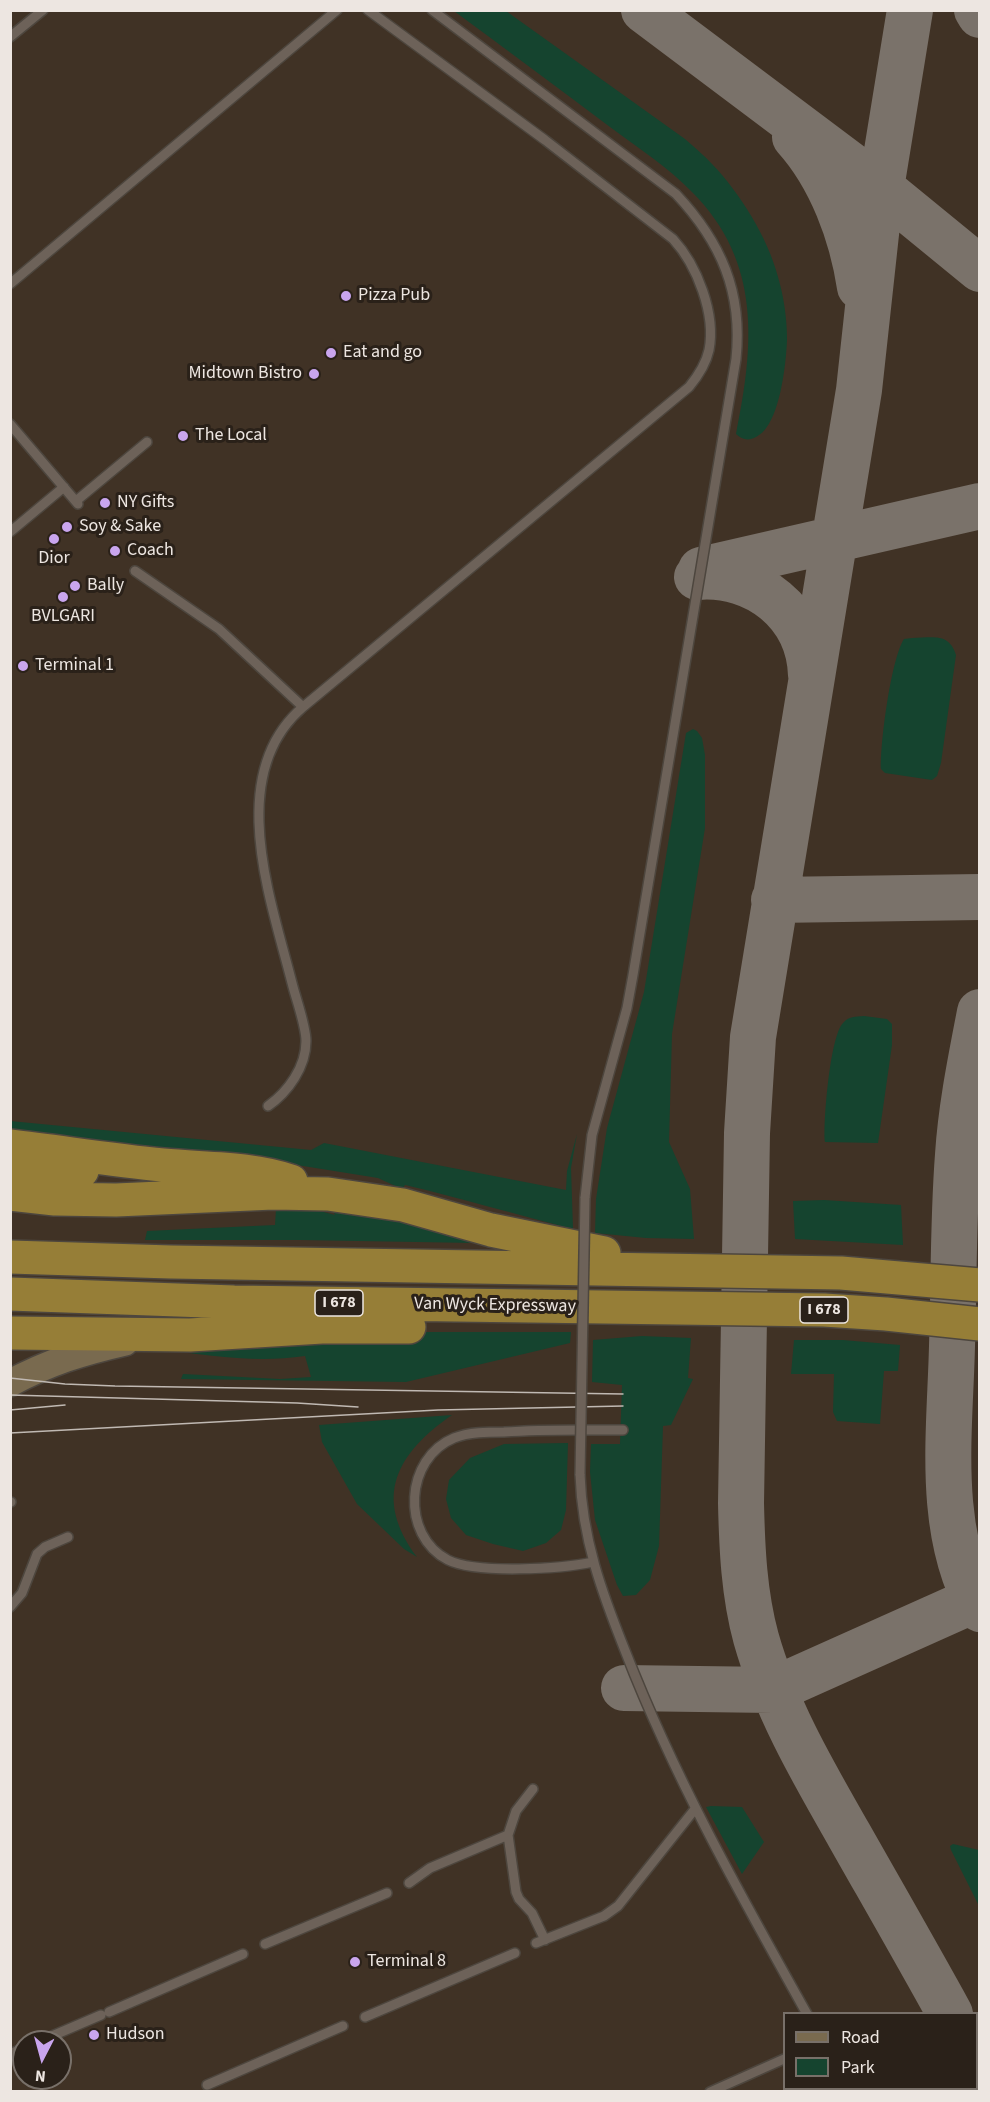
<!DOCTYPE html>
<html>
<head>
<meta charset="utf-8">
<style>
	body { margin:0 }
	#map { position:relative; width:990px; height:2102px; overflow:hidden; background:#342b22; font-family:"Source Sans 3",sans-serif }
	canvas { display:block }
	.frame { position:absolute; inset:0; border:12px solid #ede6e1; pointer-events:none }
	.legend { position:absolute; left:783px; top:2012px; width:195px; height:78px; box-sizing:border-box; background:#2a2119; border:2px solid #787069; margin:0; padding:8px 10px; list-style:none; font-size:18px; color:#ede6e1 }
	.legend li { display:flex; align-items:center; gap:12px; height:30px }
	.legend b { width:30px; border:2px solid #787069 }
	.north { position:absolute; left:12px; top:2030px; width:60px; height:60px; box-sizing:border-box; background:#2a2119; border:2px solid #787069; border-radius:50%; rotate:186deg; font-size:16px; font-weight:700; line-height:24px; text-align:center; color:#ede6e1 }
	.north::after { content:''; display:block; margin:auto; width:21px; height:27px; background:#c9a5ee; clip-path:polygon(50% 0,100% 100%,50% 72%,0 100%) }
</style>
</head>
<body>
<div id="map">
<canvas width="990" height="2102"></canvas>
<div class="frame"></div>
<ul class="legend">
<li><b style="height:8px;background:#796a4f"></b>Road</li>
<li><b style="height:16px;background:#15442f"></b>Park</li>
</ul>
<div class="north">N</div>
</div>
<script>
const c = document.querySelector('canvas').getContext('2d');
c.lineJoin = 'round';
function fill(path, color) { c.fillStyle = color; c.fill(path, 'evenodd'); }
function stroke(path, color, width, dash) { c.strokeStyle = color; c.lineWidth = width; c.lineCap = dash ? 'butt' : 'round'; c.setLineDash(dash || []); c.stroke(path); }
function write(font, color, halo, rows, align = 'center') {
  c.font = font + ' "Source Sans 3",sans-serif'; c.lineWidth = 6; c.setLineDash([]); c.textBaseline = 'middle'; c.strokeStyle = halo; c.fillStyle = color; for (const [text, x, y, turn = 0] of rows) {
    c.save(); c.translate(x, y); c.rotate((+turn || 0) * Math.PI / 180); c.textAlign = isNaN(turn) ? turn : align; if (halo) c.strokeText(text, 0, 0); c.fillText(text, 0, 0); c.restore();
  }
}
const built = new Path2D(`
	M 11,11 L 979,11 L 979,2091 L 11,2092 ZM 784,2014 L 976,2014 L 976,2088 L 784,2088 ZM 24,2042 L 60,2042 L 60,2078 L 24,2078 Z`);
const green = new Path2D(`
	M 454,11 L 506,11 L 685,139 C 694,147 704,155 712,164 C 740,193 768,238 778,277 C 784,297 787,320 787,340 C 786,364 780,426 756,437 C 749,441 742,440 736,434 C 754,346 762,262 692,192 C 668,167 638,148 610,127 C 558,88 506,49 454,11 Z
	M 912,638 C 932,638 949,632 956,655 L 941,763 L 937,776 L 932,780 L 885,773 L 881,769 C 880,744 891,659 904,639 Z
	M 693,729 L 697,731 L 702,738 L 705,755 L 705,828 L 672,1034 L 669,1142 L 690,1189 L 694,1239 L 646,1238 L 595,1233 L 596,1199 L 607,1128 L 644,992 L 686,733 Z
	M 864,1016 L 887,1019 L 892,1024 L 892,1045 L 878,1143 L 825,1142 C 823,1123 830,1036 843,1023 C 849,1016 855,1017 864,1016 Z
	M 10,1121 L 311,1150 L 324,1143 L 566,1190 L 567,1171 L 577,1134 L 571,1168 L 573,1229 C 517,1215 461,1198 405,1185 L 402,1189 L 378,1178 L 222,1153 L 11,1133 Z
	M 824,1200 L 901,1205 L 903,1245 L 795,1239 L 793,1201 Z
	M 330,1205 L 384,1213 L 477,1241 L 474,1243 L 300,1240 L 145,1240 L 147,1231 L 275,1225 L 276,1209 L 312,1209 L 335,1215 Z
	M 334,1332 L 571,1332 L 570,1343 L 406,1382 L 181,1379 L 183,1374 L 280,1379 L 311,1377 L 305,1356 C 257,1363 209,1356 161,1349 Z
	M 642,1336 L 691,1338 L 688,1378 L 693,1379 L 671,1425 L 663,1426 L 659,1546 L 650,1580 L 636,1595 L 623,1596 L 617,1585 L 595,1520 L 590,1472 L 591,1444 L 620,1444 L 622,1385 L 592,1382 L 593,1340 Z
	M 794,1340 L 843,1340 L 900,1345 L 898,1371 L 884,1371 L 880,1424 L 837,1421 L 833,1412 L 834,1374 L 791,1374 Z
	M 452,1415 C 397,1453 372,1497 417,1557 L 404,1549 L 357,1504 L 322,1442 L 319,1425 Z
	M 568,1443 L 566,1510 L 561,1530 L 546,1543 L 523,1551 L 493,1544 L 466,1535 L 451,1518 L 446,1499 L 449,1480 L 470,1458 L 504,1444 Z
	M 711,1806 L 742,1807 L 764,1842 L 742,1874 L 706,1807 Z
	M 953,1844 L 979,1850 L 979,1906 L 951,1850 L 950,1846 Z`);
const taxiway = new Path2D(`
	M 644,10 L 881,188 L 859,390 L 753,1037 L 747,1133 L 741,1503 C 742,1548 744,1594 756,1638 C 776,1709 813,1772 849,1835 C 883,1895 917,1954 950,2014
	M 910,10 L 881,188 L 980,269
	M 977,10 L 980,15
	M 795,137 C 831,177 852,234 860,287
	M 701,570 L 980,506
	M 697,577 C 756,572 809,613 811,675
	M 774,900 L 980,897
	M 980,1012 C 971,1059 961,1107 958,1155 C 953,1219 954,1283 952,1346 C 950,1432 936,1531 980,1609
	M 624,1688 L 773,1690 L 974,1600
	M 976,2060 L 980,2065
	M 948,2092 L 955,2088`);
const lane = new Path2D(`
	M 432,10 L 676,194 C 721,242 743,292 736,359 L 633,975 L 627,1008 L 592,1135 L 585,1198
	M 10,37 L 43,10
	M 10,284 L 337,10
	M 10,424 L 78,504
	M 76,501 L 147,442
	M 10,532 L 64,487
	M 135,571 L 219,629 L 303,707
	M 268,1106 C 288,1092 306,1067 306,1041 C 306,1026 296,999 292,983 C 271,900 224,774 303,707 L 689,387 C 698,376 706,364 709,350 C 716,314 697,265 673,239 L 545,140 L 368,10
	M 580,1474 C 582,1539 602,1593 626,1653 C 675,1779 741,1896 807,2014
	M 10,1502 L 11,1502
	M 593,1562 C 561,1569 476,1574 448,1560 C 400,1535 405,1458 454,1438 C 469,1432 488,1432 504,1432 C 544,1429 583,1430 623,1430
	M 10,1607 L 22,1593 L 37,1554 L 45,1547 L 68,1537
	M 533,1789 L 516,1811 L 508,1835 L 516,1892 L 519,1899 L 532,1913 L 545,1940
	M 409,1883 L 430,1868 L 508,1835
	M 536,1943 L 604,1916 L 618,1906 L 695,1809
	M 265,1944 L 387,1893
	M 109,2012 L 243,1954
	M 365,2017 L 515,1953
	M 38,2042 L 101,2015
	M 10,2054 L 24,2048
	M 207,2085 L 343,2026
	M 850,2088 L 851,2092
	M 710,2092 L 784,2059`);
const secondary = new Path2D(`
	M 10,1383 C 50,1362 81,1352 125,1342`);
const highway = new Path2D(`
	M 10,1146 C 61,1152 112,1160 163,1165 C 206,1169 250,1167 291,1181
	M 10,1171 L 49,1173 L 82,1171
	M 10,1194 L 55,1199 L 116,1200 L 273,1193 L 328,1194 L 403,1205 L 491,1230 L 604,1253
	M 10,1257 L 171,1262 L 841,1273 L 980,1285
	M 10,1294 L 234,1302 L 824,1310 L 886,1314 L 980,1324
	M 10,1333 L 190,1335 L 322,1327 L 409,1327`);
const tram = new Path2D(`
	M 10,1378 L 65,1384 L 115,1386 L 623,1394
	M 10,1395 L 297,1403 L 358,1407
	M 10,1410 L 65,1405
	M 10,1433 L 438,1410 L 623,1406`);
const laneBridge = new Path2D(`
	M 580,1474 L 585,1198`);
const markers = [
	[346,296,6,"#c9a5ee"],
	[331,353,6,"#c9a5ee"],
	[314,374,6,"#c9a5ee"],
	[183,436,6,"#c9a5ee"],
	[105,503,6,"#c9a5ee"],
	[67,527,6,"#c9a5ee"],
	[54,539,6,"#c9a5ee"],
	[115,551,6,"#c9a5ee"],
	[75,586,6,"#c9a5ee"],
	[63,597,6,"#c9a5ee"],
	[23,666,6,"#c9a5ee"],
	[355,1962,6,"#c9a5ee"],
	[94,2035,6,"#c9a5ee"]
];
const shields = [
	[339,1303,48],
	[824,1310,48]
];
const shieldNames = [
	["I 678",339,1303],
	["I 678",824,1310]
];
const poiNames = [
	["Pizza Pub",358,296],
	["Eat and go",343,353],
	["Midtown Bistro",302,374,"right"],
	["The Local",195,436],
	["NY Gifts",117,503],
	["Soy & Sake",79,527],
	["Coach",127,551],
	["Dior",54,559,"center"],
	["Bally",87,586],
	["BVLGARI",63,617,"center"],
	["Terminal 1",35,666],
	["Terminal 8",367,1962],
	["Hudson",106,2035]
];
const streetNames = [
	["Van Wyck Expressway",495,1306,1]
];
fill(built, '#403225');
fill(green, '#15442f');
stroke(taxiway, '#7a726a', 46);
stroke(lane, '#4d463e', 12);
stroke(secondary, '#4d463e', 30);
stroke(highway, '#4d463e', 36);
stroke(lane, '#6d6259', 9);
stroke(secondary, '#796a4f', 27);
stroke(highway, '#967e37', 33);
stroke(tram, '#c0b9b3', 1.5);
stroke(laneBridge, '#4d463e', 12, []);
stroke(laneBridge, '#6d6259', 9);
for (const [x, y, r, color] of markers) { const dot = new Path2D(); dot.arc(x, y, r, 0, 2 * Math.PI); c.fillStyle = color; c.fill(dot); stroke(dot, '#2a2119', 2); }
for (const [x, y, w] of shields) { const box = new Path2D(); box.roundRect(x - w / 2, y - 13, w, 26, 4.5); c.fillStyle = '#2a2119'; c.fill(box); stroke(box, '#ede6e1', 1.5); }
write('bold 16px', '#ede6e1', null, shieldNames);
write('18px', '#ede6e1', '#2a2119', poiNames, 'left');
write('18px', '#ede6e1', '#2a2119', streetNames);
</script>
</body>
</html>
